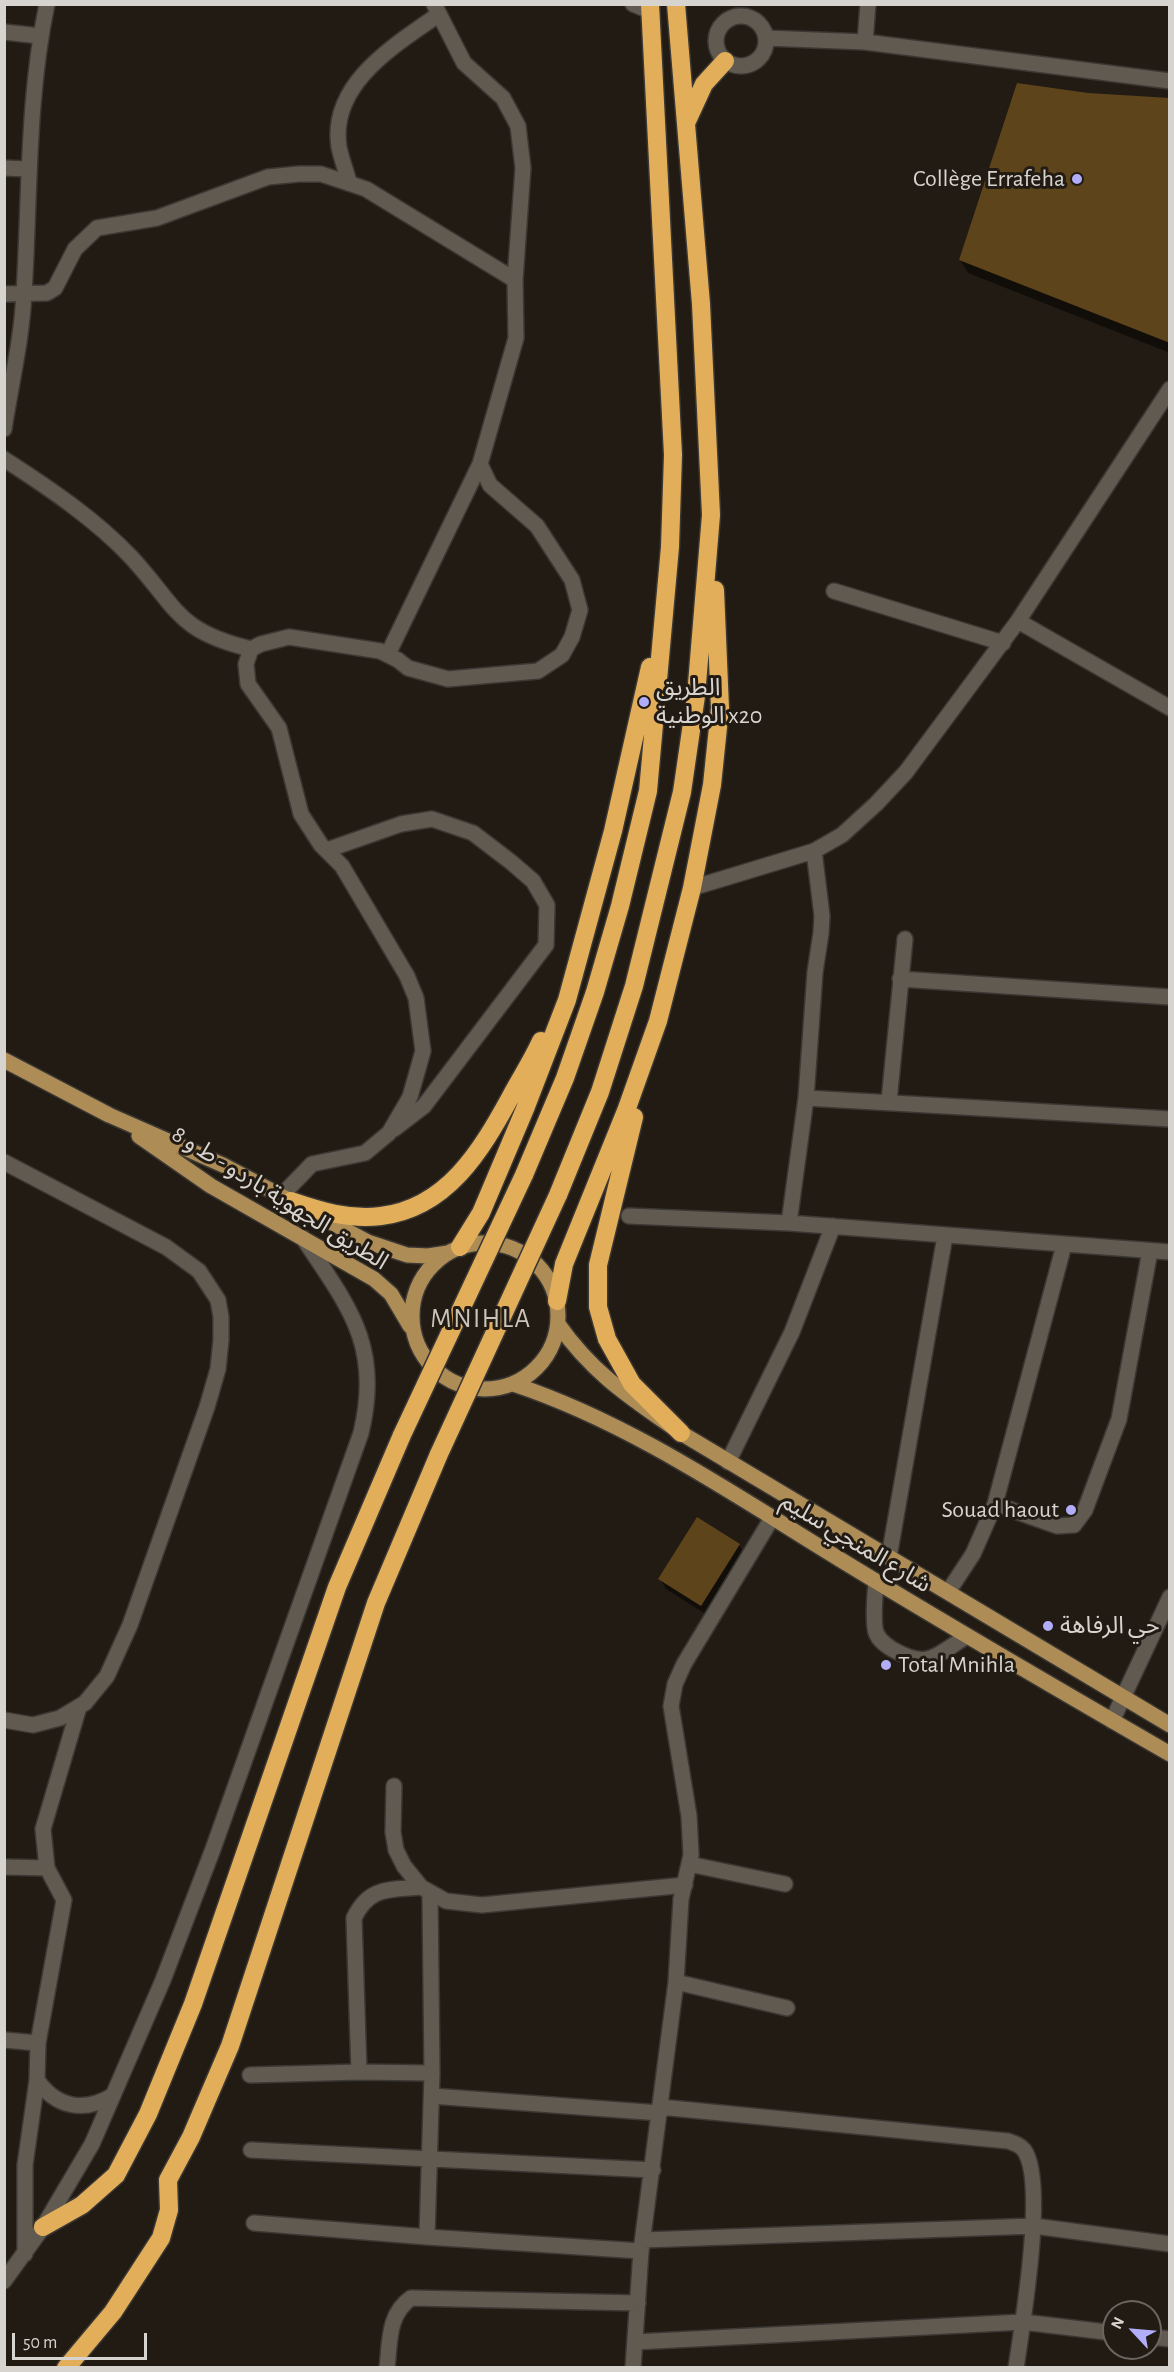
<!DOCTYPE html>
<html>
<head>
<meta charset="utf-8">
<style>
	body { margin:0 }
	#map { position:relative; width:1174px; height:2372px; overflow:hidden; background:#211b14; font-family:"Alegreya Sans",sans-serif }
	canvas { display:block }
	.frame { position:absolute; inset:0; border:6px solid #d7d3ce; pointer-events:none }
	.north { position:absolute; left:1102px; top:2300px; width:60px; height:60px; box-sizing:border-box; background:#211b14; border:2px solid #6a655e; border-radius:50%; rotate:296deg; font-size:16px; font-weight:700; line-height:24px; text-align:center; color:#d7d3ce }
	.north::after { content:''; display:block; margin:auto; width:21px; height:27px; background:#b2adf9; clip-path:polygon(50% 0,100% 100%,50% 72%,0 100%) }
	.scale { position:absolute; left:12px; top:2333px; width:135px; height:27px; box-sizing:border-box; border:3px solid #d7d3ce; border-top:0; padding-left:8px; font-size:18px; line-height:21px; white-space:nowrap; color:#d7d3ce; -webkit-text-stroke:4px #211b14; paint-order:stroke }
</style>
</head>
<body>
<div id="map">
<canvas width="1174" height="2372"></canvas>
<div class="frame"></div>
<div class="north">N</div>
<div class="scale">50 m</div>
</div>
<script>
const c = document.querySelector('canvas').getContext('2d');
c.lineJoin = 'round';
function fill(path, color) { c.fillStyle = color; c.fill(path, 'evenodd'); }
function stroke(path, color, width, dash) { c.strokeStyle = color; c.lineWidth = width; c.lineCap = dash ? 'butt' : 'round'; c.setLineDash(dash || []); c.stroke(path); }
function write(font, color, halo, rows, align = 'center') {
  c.font = font + ' "Alegreya Sans","Noto Sans Arabic",sans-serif'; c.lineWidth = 6; c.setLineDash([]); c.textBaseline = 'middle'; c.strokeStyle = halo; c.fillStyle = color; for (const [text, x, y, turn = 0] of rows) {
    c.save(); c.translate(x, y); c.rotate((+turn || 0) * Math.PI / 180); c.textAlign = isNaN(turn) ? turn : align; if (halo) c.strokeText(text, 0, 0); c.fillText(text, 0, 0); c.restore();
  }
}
const shadow = new Path2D(`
	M 1088,94 L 1170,100 L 1170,353 L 968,273 L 960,260 Z
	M 739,1545 L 745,1555 L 707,1615 L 666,1589 L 660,1579 Z`);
const building = new Path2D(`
	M 1017,83 L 1088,93 L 1170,98 L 1170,343 L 959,260 Z
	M 697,1517 L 740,1544 L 701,1606 L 658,1579 Z`);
const minor = new Path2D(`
	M 633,4 L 650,11
	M716 41a25 25 0 1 1 50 0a25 25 0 1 1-50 0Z
	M 4,32 L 40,36
	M 766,38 L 865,42 L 1170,81
	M 865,42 L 868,4
	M 4,168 L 28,169
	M 349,182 C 346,170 341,158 339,147 C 329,84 395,45 438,15
	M 4,294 L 47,293 L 55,288 L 75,249 L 97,228 L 157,218 L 268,177 L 299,174 L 321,174 L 366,189 L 515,280
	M 4,429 C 11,384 22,338 24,293 C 30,196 27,99 47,4
	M 4,459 C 49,488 95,519 131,557 C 178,608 176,631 251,649 L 261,644 L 289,637 L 380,651 L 398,660 L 408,668 L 448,679 L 538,671 L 562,655 L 572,637 L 580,610 L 572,580 L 537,526 L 490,485 L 480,464
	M 834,591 L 1003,643
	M 1018,621 L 1170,708
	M 251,649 L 246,664 L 248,684 L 279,728 L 301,814 L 321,845 L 342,866 L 407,976 L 416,998 L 423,1051 L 410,1097 L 389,1133 L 365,1153 L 312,1164 L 281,1196
	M 388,654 L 480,464 L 516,338 L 515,280 L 523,168 L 518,126 L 503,98 L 464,63 L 434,4
	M 327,850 L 401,824 L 432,819 L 473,833 L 511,862 L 533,881 L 547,905 L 546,945 L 424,1106 L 394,1129
	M 692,888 L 814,851 L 842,835 L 876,804 L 906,772 L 1018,621 L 1170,389
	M 900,979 L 1170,997
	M 806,1098 L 1170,1119
	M 889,1101 L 905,939
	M 4,1162 L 166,1247 L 199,1271 L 218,1300 L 221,1317 L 221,1340 L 218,1369 L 207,1407 L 130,1625 L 107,1676 L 85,1703 L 60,1718 L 33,1725 L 4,1720
	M 629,1216 L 789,1223 L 1170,1252
	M 789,1223 L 806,1098 L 815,972 L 821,933 L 822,916 L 814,851
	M 728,1462 L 792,1332 L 833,1226
	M 995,1504 L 1057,1526 L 1074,1525 L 1085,1510 L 1119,1419 L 1150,1251
	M 889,1557 L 945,1236
	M 876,1582 C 875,1596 873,1614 875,1628 C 876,1638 884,1644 892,1649 C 928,1670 935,1656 967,1636
	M 948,1592 L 973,1554 L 995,1504 L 1064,1245
	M 1112,1721 L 1170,1597
	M 394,1786 L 393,1832 L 396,1850 L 404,1866 L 421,1887 L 446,1901 L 482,1905 L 685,1885
	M 689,1864 L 785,1884
	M 4,1867 L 47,1868
	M 430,1893 L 432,2073 L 427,2237 L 641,2251
	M 676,1982 L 787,2008
	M 4,2040 L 38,2043
	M 359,2072 L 354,1918 C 369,1886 390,1890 421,1887
	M 250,2075 L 359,2072 L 432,2073
	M 37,2080 C 56,2107 83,2113 112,2096
	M 432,2096 L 660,2113
	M 660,2107 L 1008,2141 C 1014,2143 1020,2145 1024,2150 C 1047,2182 1022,2326 1016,2368
	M 251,2150 L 653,2170
	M 254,2223 L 427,2237
	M 643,2240 L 1034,2226 L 1170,2244
	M 25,2254 L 25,2165 L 37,2080 L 38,2043 L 64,1900 L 47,1868 L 43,1829 L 79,1707
	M 4,2281 L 43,2227 L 92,2144 L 163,1980 L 213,1849 L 361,1433 C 382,1346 349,1307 303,1238
	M 1150,2337 L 1170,2339
	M 635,2342 L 1023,2322 L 1114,2333
	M 387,2368 C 390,2341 388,2314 411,2298 L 638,2303
	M 633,2368 L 641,2251 L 676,1982 L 681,1899 L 691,1855 L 689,1816 L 671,1706 L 675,1684 L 684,1664 L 772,1518`);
const major = new Path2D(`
	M 4,1060 L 109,1115 L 223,1165 L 368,1242 L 407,1255 L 428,1256 L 448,1253
	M 139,1136 L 211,1186 L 374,1279 L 391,1294 L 410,1326
	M412 1316a73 73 0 1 1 146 0a73 73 0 1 1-146 0Z
	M 558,1324 C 594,1375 631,1398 681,1433 L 1170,1725
	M 513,1384 C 631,1423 736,1496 841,1560 C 949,1626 1059,1690 1170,1754`);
const highway = new Path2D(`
	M 687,121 L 704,84 L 725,61
	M 634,1117 L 598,1265 L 598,1307 L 607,1339 L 632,1384 L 681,1433
	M 524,1175 L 565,1078 L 595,992 L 620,906 L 648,791 L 670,547 L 673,455 L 650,4
	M 558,1195 L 600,1092 L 634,986 L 682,792 L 696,696 L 711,515 L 701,304 L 676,4
	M 291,1201 C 320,1211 349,1220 381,1216 C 447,1208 481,1151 510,1098 C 520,1079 532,1061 541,1041
	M 460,1247 L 481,1213 L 525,1109 L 567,1000 L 613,831 L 650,667
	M 557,1301 L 564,1264 L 626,1111 L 658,1021 L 692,888 L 712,785 L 720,708 L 715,590
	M 43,2227 L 82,2205 L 116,2175 L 148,2114 L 193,2004 L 337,1587 L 402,1435
	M 66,2368 L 113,2312 L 161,2238 L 169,2210 L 168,2180 L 191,2137 L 230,2046 L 376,1603 L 439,1454`);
const highwayBridge = new Path2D(`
	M 402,1435 L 524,1175
	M 439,1454 L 558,1195`);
const markers = [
	[1077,179,6,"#b2adf9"],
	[644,702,6,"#b2adf9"],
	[1071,1510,6,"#b2adf9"],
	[1048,1626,6,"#b2adf9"],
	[886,1665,6,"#b2adf9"]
];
const poiNames = [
	["Collège Errafeha",1065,179,"right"],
	["الطريق",656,688],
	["الوطنية x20",656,716],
	["Souad haout",1059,1510,"right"],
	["حي الرفاهة",1060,1626],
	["Total Mnihla",898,1665]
];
const streetNames = [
	["الطريق الجهوية باردو - ط و 8",280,1198,32],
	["شارع المنجي سليم",856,1543,31]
];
const quarterNames = [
	["MNIHLA",481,1319]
];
fill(shadow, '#0007');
fill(building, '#5e441a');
stroke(minor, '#3b3733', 18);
stroke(major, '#3b3733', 18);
stroke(highway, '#3b3733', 21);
stroke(minor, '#615a51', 15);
stroke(major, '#ae8c56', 15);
stroke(highway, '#e2ae5a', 18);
stroke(highwayBridge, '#3b3733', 21, []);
stroke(highwayBridge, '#e2ae5a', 18);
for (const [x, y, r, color] of markers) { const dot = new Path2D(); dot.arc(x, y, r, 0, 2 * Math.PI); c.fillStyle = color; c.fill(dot); stroke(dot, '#211b14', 2); }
write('24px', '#d7d3ce', '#211b14', poiNames, 'left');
write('24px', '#d7d3ce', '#211b14', streetNames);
c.letterSpacing = '1.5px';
write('27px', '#cbc4b9', '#211b14', quarterNames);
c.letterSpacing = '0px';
</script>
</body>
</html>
